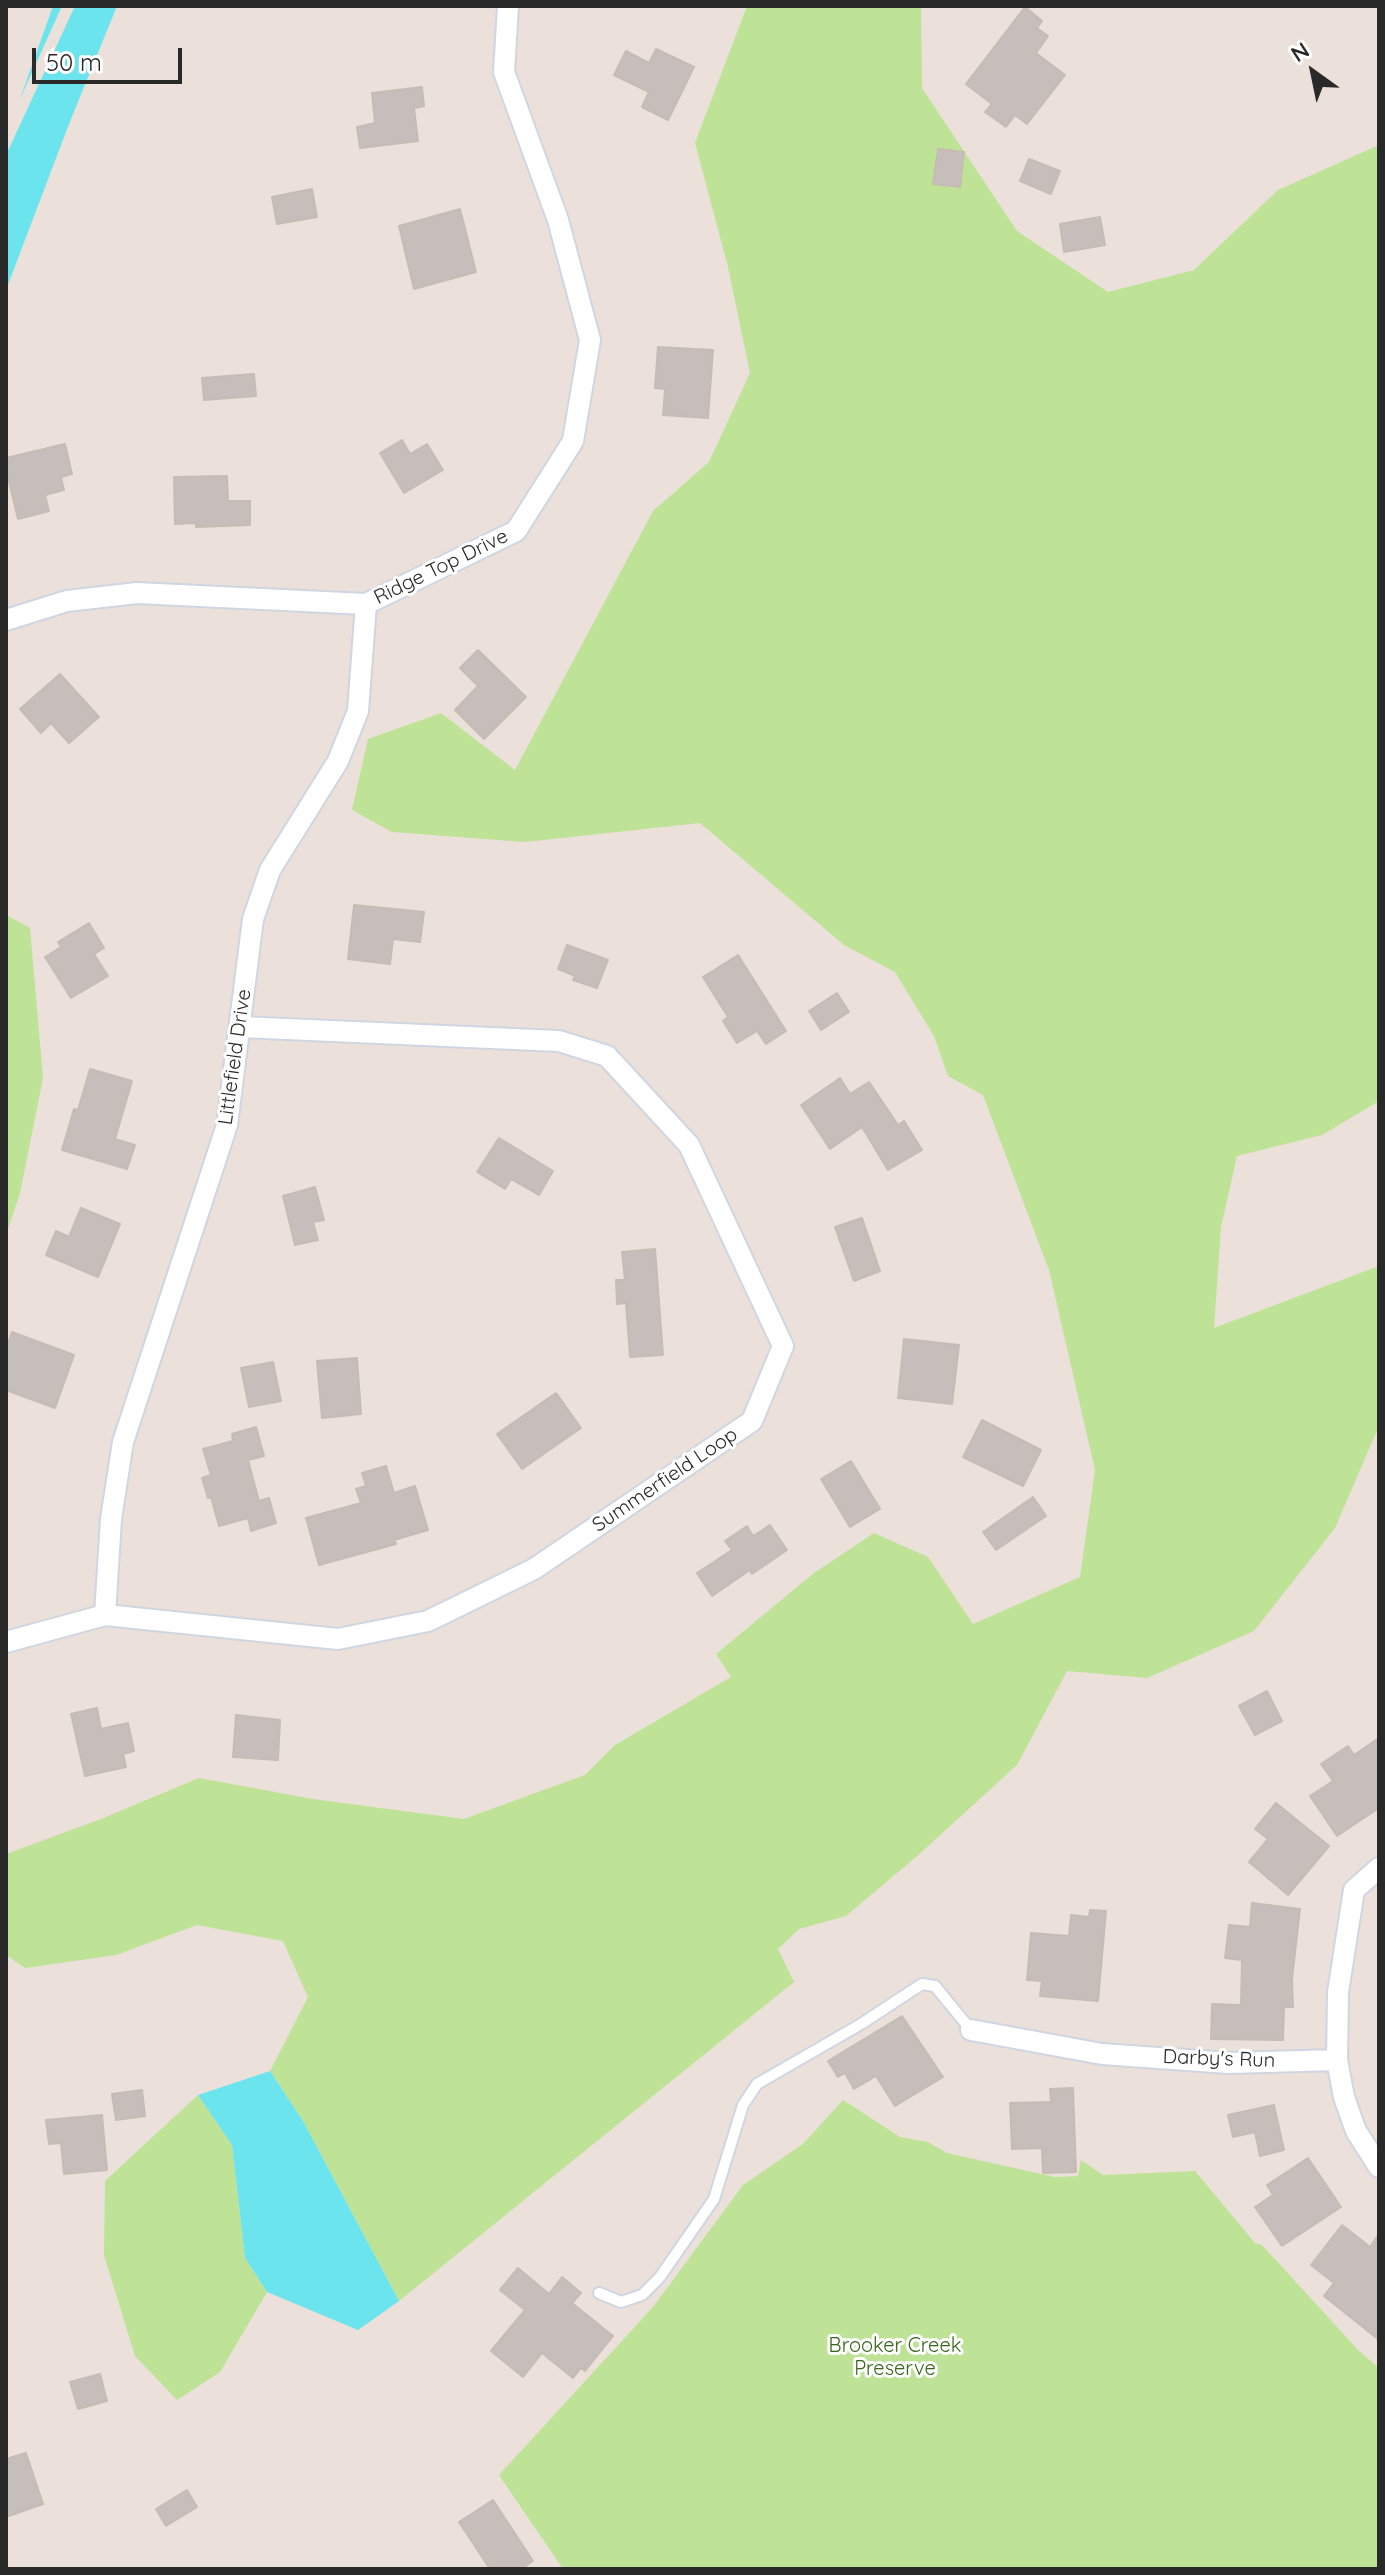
<!DOCTYPE html>
<html>
<head>
<meta charset="utf-8">
<style>
	body { margin:0 }
	#map { position:relative; width:1385px; height:2575px; overflow:hidden; background:#ebe1da; font-family:Quicksand,sans-serif }
	canvas { display:block }
	.frame { position:absolute; inset:0; border:8px solid #292929; pointer-events:none }
	.north { position:absolute; left:1273px; top:32px; width:80px; height:80px; -webkit-text-stroke:6px #fff; paint-order:stroke; rotate:327deg; font-size:22px; font-weight:700; line-height:32px; text-align:center; color:#292929 }
	.north::after { content:''; display:block; margin:auto; width:28px; height:36px; background:#292929; clip-path:polygon(50% 0,100% 100%,50% 72%,0 100%) }
	.scale { position:absolute; left:32px; top:48px; width:150px; height:36px; box-sizing:border-box; border:4px solid #292929; border-top:0; padding-left:10px; font-size:24px; line-height:28px; white-space:nowrap; color:#292929; -webkit-text-stroke:6px #fff; paint-order:stroke }
</style>
</head>
<body>
<div id="map">
<canvas width="1385" height="2575"></canvas>
<div class="frame"></div>
<div class="north">N</div>
<div class="scale">50 m</div>
</div>
<script>
const c = document.querySelector('canvas').getContext('2d');
c.lineJoin = 'round';
function fill(path, color) { c.fillStyle = color; c.fill(path, 'evenodd'); }
function stroke(path, color, width, dash) { c.strokeStyle = color; c.lineWidth = width; c.lineCap = dash ? 'butt' : 'round'; c.setLineDash(dash || []); c.stroke(path); }
function write(font, color, halo, rows, align = 'center') {
  c.font = font + ' Quicksand,sans-serif'; c.lineWidth = 6; c.setLineDash([]); c.textBaseline = 'middle'; c.strokeStyle = halo; c.fillStyle = color; for (const [text, x, y, turn = 0] of rows) {
    c.save(); c.translate(x, y); c.rotate((+turn || 0) * Math.PI / 180); c.textAlign = isNaN(turn) ? turn : align; if (halo) c.strokeText(text, 0, 0); c.fillText(text, 0, 0); c.restore();
  }
}
const green = new Path2D(`
	M 747,6 L 921,6 L 922,88 L 1017,231 L 1108,292 L 1194,270 L 1278,190 L 1379,145 L 1379,1101 L 1322,1135 L 1237,1156 L 1221,1227 L 1214,1328 L 1379,1266 L 1379,1426 L 1335,1528 L 1254,1631 L 1147,1678 L 1067,1671 L 1017,1765 L 916,1857 L 846,1916 L 799,1929 L 778,1949 L 794,1982 L 399,2301 L 303,2121 L 270,2071 L 308,1997 L 283,1941 L 197,1925 L 116,1955 L 25,1968 L 6,1955 L 6,1854 L 101,1819 L 199,1778 L 313,1799 L 464,1819 L 585,1775 L 615,1745 L 731,1677 L 716,1654 L 814,1573 L 874,1533 L 928,1557 L 973,1624 L 1080,1577 L 1095,1470 L 1049,1270 L 983,1095 L 948,1076 L 934,1036 L 895,972 L 844,945 L 700,823 L 525,842 L 392,832 L 352,810 L 368,739 L 441,713 L 515,770 L 653,511 L 709,462 L 750,373 L 728,267 L 695,143 Z
	M 6,915 L 30,928 L 43,1078 L 20,1193 L 6,1235 Z
	M 198,2095 L 232,2145 L 245,2258 L 267,2292 L 220,2372 L 177,2400 L 135,2356 L 104,2255 L 105,2181 Z
	M 843,2100 L 900,2137 L 928,2142 L 947,2153 L 1055,2177 L 1078,2176 L 1081,2160 L 1103,2175 L 1195,2171 L 1255,2243 L 1262,2245 L 1359,2351 L 1379,2368 L 1379,2569 L 563,2569 L 499,2475 L 653,2307 L 743,2185 L 803,2144 Z`);
const water = new Path2D(`
	M 53,6 L 62,6 L 20,99 Z
	M 75,6 L 117,6 L 69,124 L 6,290 L 6,155 Z
	M 270,2071 L 303,2121 L 399,2301 L 358,2330 L 267,2292 L 245,2258 L 232,2145 L 198,2095 Z`);
const building = new Path2D(`
	M 1025,7 L 1042,21 L 1037,28 L 1048,36 L 1036,53 L 1065,75 L 1027,124 L 1015,115 L 1006,127 L 985,112 L 992,104 L 966,84 Z
	M 656,49 L 694,67 L 668,120 L 642,107 L 649,92 L 614,75 L 626,51 L 649,63 Z
	M 422,87 L 424,106 L 414,108 L 418,141 L 360,148 L 357,127 L 375,123 L 372,93 Z
	M 938,149 L 964,152 L 960,187 L 933,184 Z
	M 1029,159 L 1060,171 L 1051,194 L 1020,181 Z
	M 312,189 L 317,217 L 277,224 L 272,197 Z
	M 460,209 L 476,272 L 414,289 L 399,226 Z
	M 1100,217 L 1105,245 L 1064,252 L 1060,224 Z
	M 658,347 L 713,350 L 708,418 L 663,415 L 665,389 L 655,388 Z
	M 254,374 L 256,396 L 204,400 L 202,378 Z
	M 402,440 L 410,454 L 427,444 L 443,470 L 404,493 L 380,453 Z
	M 65,444 L 72,474 L 61,477 L 64,490 L 45,495 L 49,511 L 18,519 L 6,469 L 6,458 Z
	M 227,476 L 228,501 L 250,501 L 250,525 L 196,527 L 196,523 L 175,524 L 174,477 Z
	M 478,650 L 526,697 L 484,739 L 455,710 L 478,686 L 460,668 Z
	M 60,674 L 99,717 L 69,743 L 51,723 L 41,733 L 20,709 Z
	M 354,905 L 424,912 L 420,942 L 393,939 L 390,964 L 348,959 Z
	M 89,923 L 104,948 L 94,954 L 108,976 L 71,998 L 45,957 L 61,947 L 58,942 Z
	M 567,945 L 608,960 L 597,988 L 573,980 L 575,976 L 558,969 Z
	M 738,955 L 786,1031 L 766,1044 L 757,1031 L 737,1043 L 723,1021 L 728,1017 L 703,977 Z
	M 837,993 L 849,1012 L 821,1030 L 809,1011 Z
	M 90,1069 L 132,1081 L 115,1139 L 135,1145 L 127,1169 L 62,1150 L 74,1109 L 78,1110 Z
	M 840,1078 L 850,1094 L 869,1082 L 898,1125 L 904,1121 L 922,1150 L 888,1170 L 862,1127 L 830,1149 L 801,1105 Z
	M 499,1138 L 553,1171 L 539,1195 L 511,1179 L 505,1189 L 477,1172 Z
	M 315,1187 L 324,1220 L 313,1222 L 318,1240 L 295,1245 L 283,1196 Z
	M 81,1208 L 120,1224 L 98,1277 L 46,1255 L 56,1231 L 69,1237 Z
	M 862,1218 L 880,1271 L 854,1281 L 835,1227 Z
	M 655,1249 L 663,1355 L 630,1357 L 626,1303 L 617,1304 L 616,1280 L 625,1280 L 622,1252 Z
	M 12,1332 L 74,1355 L 55,1408 L 6,1390 L 6,1349 Z
	M 904,1339 L 959,1345 L 952,1404 L 898,1398 Z
	M 357,1358 L 361,1414 L 322,1418 L 317,1361 Z
	M 273,1362 L 281,1401 L 249,1407 L 241,1368 Z
	M 556,1393 L 581,1428 L 522,1469 L 497,1434 Z
	M 982,1420 L 1041,1450 L 1023,1486 L 963,1457 Z
	M 256,1427 L 264,1456 L 248,1460 L 259,1501 L 269,1498 L 276,1523 L 251,1531 L 248,1518 L 219,1526 L 211,1497 L 208,1498 L 202,1478 L 211,1475 L 203,1449 L 233,1441 L 232,1434 Z
	M 851,1461 L 880,1509 L 850,1527 L 821,1479 Z
	M 386,1466 L 394,1493 L 415,1486 L 428,1530 L 394,1540 L 396,1544 L 319,1565 L 306,1518 L 361,1503 L 356,1489 L 366,1486 L 362,1473 Z
	M 1033,1497 L 1046,1516 L 996,1550 L 983,1532 Z
	M 770,1525 L 787,1550 L 752,1574 L 750,1570 L 712,1596 L 697,1573 L 732,1550 L 725,1541 L 747,1526 L 753,1536 Z
	M 1267,1691 L 1282,1721 L 1255,1735 L 1239,1706 Z
	M 97,1708 L 101,1729 L 128,1723 L 134,1751 L 123,1754 L 126,1767 L 85,1776 L 71,1714 Z
	M 236,1715 L 280,1720 L 278,1760 L 233,1757 Z
	M 1379,1738 L 1379,1808 L 1337,1836 L 1310,1796 L 1333,1781 L 1321,1764 L 1348,1746 L 1354,1755 Z
	M 1276,1803 L 1329,1846 L 1288,1895 L 1249,1862 L 1268,1839 L 1255,1829 Z
	M 1252,1903 L 1300,1909 L 1292,1979 L 1293,2007 L 1284,2007 L 1283,2040 L 1211,2039 L 1212,2004 L 1241,2005 L 1242,1960 L 1225,1958 L 1229,1925 L 1250,1927 Z
	M 1090,1910 L 1106,1911 L 1098,2001 L 1040,1996 L 1042,1981 L 1027,1980 L 1031,1933 L 1069,1936 L 1071,1915 L 1089,1917 Z
	M 902,2016 L 943,2077 L 895,2106 L 876,2076 L 854,2089 L 845,2073 L 838,2077 L 828,2061 Z
	M 1073,2088 L 1076,2172 L 1043,2173 L 1042,2148 L 1012,2149 L 1010,2103 L 1051,2102 L 1050,2089 Z
	M 142,2090 L 145,2116 L 116,2120 L 112,2094 Z
	M 1274,2105 L 1284,2150 L 1260,2156 L 1255,2132 L 1233,2137 L 1228,2115 Z
	M 102,2115 L 107,2170 L 64,2174 L 61,2143 L 49,2144 L 46,2120 Z
	M 1308,2158 L 1341,2207 L 1282,2246 L 1255,2207 L 1273,2195 L 1267,2185 Z
	M 1342,2225 L 1370,2247 L 1379,2234 L 1379,2340 L 1324,2296 L 1334,2283 L 1311,2265 Z
	M 518,2268 L 549,2294 L 562,2277 L 581,2293 L 572,2303 L 613,2336 L 585,2371 L 581,2368 L 573,2378 L 542,2353 L 523,2377 L 491,2351 L 525,2310 L 500,2290 Z
	M 100,2374 L 107,2401 L 78,2409 L 70,2382 Z
	M 26,2453 L 43,2504 L 6,2517 L 6,2459 Z
	M 187,2490 L 197,2507 L 166,2526 L 156,2509 Z
	M 493,2500 L 533,2561 L 521,2569 L 490,2569 L 459,2522 Z`);
const service = new Path2D(`
	M 599,2293 L 621,2302 L 642,2295 L 660,2277 L 714,2199 L 743,2105 L 757,2084 L 861,2024 L 922,1984 L 935,1986 L 971,2030`);
const minor = new Path2D(`
	M 6,620 L 67,601 L 137,593 L 366,604 L 516,531 L 573,441 L 590,340 L 558,220 L 504,72 L 508,6
	M 105,1615 L 111,1519 L 123,1442 L 227,1125 L 253,919 L 270,870 L 338,761 L 358,711 L 366,604
	M 6,1642 L 105,1615 L 338,1639 L 428,1621 L 534,1569 L 752,1421 L 783,1346 L 689,1145 L 607,1056 L 559,1041 L 241,1027
	M 1379,1868 L 1354,1890 L 1338,1992 L 1337,2060 L 1344,2097 L 1356,2131 L 1379,2167
	M 971,2030 L 1102,2054 L 1229,2063 L 1337,2060`);
const streetNames = [
	["Ridge Top Drive",441,567,-26],
	["Littlefield Drive",235,1057,-82],
	["Summerfield Loop",665,1480,-34],
	["Darby's Run",1219,2059,2]
];
const parkNames = [
	["Brooker Creek",895,2346],
	["Preserve",895,2369]
];
fill(green, '#bee296');
fill(water, '#6ce4ee');
fill(building, '#c6beba');
stroke(building, '#c6bcb4', 2);
stroke(service, '#cfd6e2', 14);
stroke(minor, '#cfd6e2', 24);
stroke(service, '#fff', 10);
stroke(minor, '#fff', 20);
write('20px', '#292929', '#fff', streetNames);
write('20px', '#376519', '#fff', parkNames);
</script>
</body>
</html>
